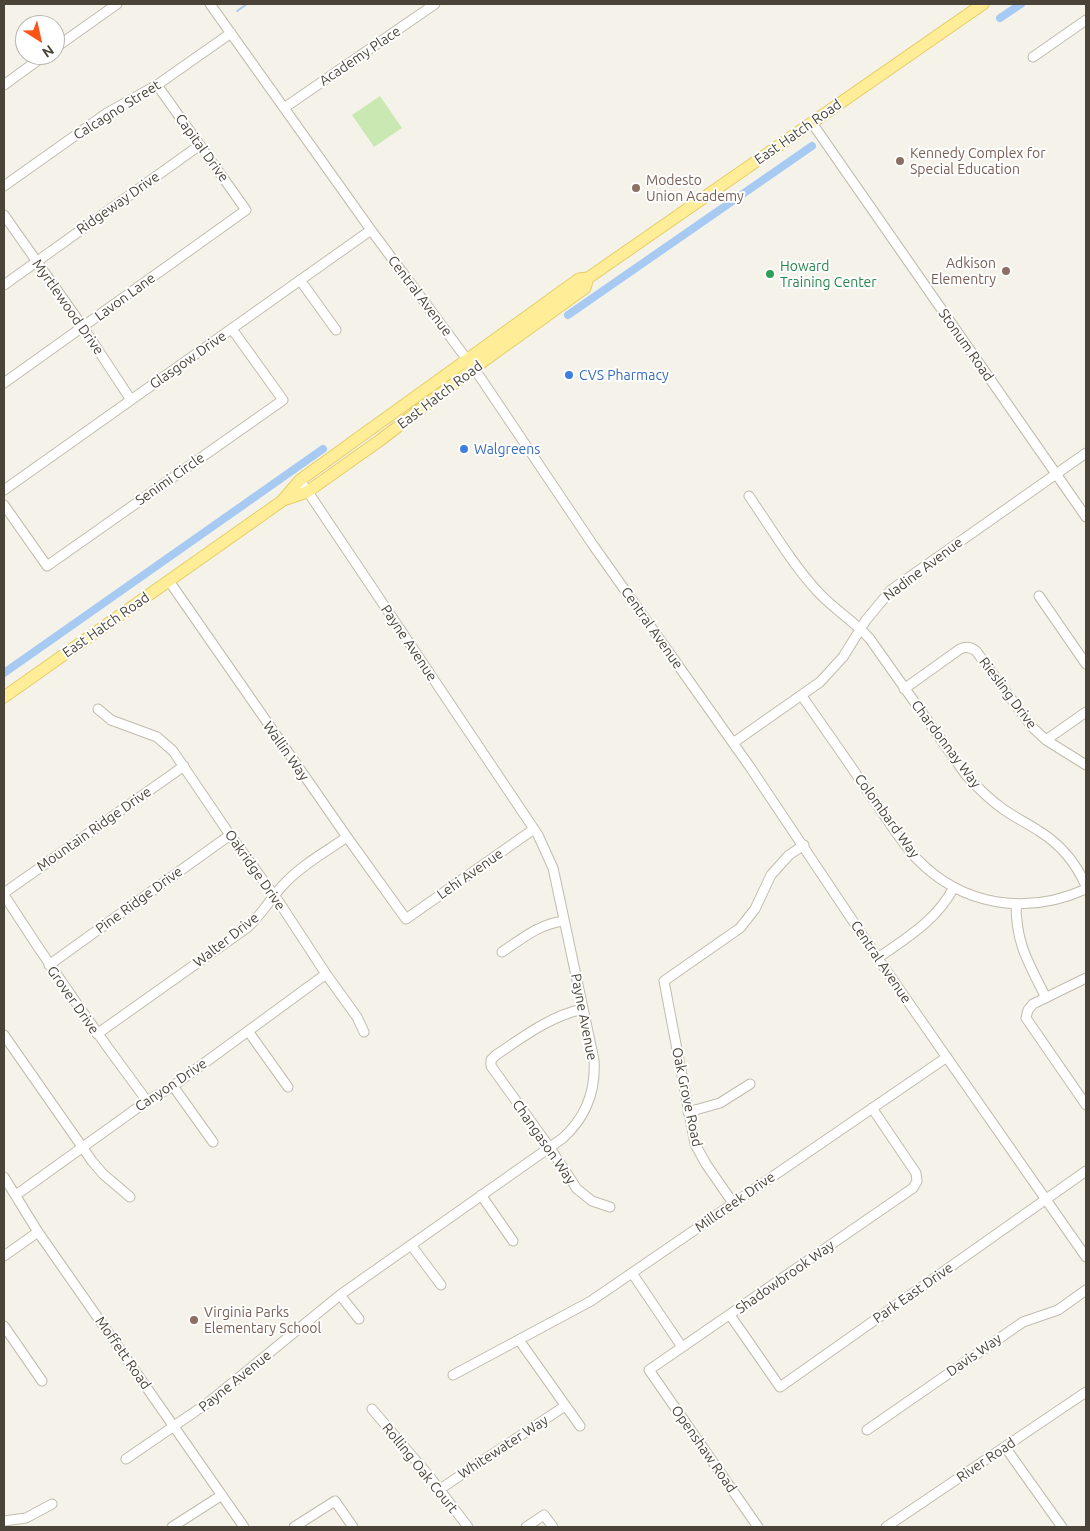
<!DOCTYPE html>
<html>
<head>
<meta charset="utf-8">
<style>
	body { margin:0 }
	#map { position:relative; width:1090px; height:1531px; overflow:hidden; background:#f5f3e9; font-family:Ubuntu,sans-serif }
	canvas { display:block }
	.frame { position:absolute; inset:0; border:5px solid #494437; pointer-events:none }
	.north { position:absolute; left:15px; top:15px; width:50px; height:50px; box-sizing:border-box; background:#fff; border:1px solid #b6b4af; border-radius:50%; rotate:145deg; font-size:14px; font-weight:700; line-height:20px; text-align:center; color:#494437 }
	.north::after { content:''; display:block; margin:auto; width:18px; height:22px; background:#fc5319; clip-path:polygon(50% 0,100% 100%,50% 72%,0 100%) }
</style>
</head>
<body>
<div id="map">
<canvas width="1090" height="1531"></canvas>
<div class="frame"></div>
<div class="north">N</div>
</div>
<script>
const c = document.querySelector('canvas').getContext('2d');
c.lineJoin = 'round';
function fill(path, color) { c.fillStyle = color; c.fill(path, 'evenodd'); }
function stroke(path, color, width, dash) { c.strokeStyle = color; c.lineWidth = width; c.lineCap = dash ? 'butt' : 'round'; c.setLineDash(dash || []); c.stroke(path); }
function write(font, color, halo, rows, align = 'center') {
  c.font = font + ' Ubuntu,sans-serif'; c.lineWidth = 4; c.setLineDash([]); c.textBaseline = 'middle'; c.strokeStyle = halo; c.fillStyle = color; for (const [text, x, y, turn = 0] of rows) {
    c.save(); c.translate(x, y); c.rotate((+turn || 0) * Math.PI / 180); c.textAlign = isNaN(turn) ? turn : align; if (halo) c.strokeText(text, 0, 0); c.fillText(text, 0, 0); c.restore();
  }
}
const green = new Path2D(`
	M 380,96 L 402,128 L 374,147 L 352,115 Z`);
const stream = new Path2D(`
	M 237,11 L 247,4`);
const canal = new Path2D(`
	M 1000,18 L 1021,4
	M 568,315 L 812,146
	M 4,673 L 323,449`);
const minor = new Path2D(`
	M 210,4 L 371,230 L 480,377 L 593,545 L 750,767 L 881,963 L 1086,1257
	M 55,48 L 117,4
	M 1033,57 L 1086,20
	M 4,85 L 45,55
	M 284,108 L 435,4
	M 812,123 L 1086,517
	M 4,186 L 107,113 L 157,85 L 231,33
	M 4,215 L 83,327 L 131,400
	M 300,280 L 336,330
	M 4,285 L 200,145
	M 4,383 L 246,210 L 157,85
	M 4,490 L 371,230
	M 749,496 C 771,528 792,564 819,593 C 835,610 855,622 870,639 L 966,775 C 977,787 989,799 1003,809 C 1014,817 1027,823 1039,831 C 1060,844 1076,863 1086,886
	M 4,505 L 47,566 L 283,400 L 232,329
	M 169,581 L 347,837 L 406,919 L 534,829
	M 1039,596 L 1086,664
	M 904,689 L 960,649 C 966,646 971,647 976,651 L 1032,727 L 1046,740 L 1086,765
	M 802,696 C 824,728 847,760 869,793 C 884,814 898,838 916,858 C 962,906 1026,916 1086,889
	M 98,709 L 111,720 L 157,737 L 173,751 L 230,835 L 279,902 L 326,974 L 357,1017 L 364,1032
	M 1046,740 L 1086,712
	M 733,743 L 820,682 L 843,657 L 866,620 L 891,590 L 1086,453
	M 4,893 L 184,766
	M 4,895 C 49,965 97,1034 147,1101
	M 1016,904 C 1016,945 1029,963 1046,998
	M 502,952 C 523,938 539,924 564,921
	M 878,958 C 908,937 937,920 954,887
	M 49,965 L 230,835
	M 1086,978 L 1033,1004 L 1028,1010 L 1026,1018 L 1086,1105
	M 583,1009 C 550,1016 523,1037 496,1055 L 491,1060 L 491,1066 L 550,1148 L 577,1189 L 592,1201 L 610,1207
	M 248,1031 L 288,1087
	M 97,1034 L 248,927 C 263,913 272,896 286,882 C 303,864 327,851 347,837
	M 4,1035 L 92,1161 L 103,1174 L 130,1197
	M 173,1086 L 213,1142
	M 688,1112 L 720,1103 L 750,1084
	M 4,1177 L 38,1232 L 244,1527
	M 16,1195 L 147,1101 L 173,1086 L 326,974
	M 481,1195 L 513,1241
	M 733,1203 L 706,1164 L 695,1144 L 664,981 L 740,928 L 755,909 L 771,875 L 789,855 L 804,845
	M 411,1245 L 441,1285
	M 4,1256 L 38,1232
	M 632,1273 L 682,1347
	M 340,1295 L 359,1319
	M 730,1315 L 780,1387 L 1086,1171
	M 4,1326 L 42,1381
	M 519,1340 L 580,1426
	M 453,1375 L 591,1301 L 947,1057
	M 372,1409 L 430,1477 L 468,1527
	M 867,1430 L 1023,1322 L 1058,1310 L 1086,1290
	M 1005,1447 L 1062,1527
	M 126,1459 L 209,1402 L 340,1295 L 563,1138 C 586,1117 596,1091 594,1060 L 555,877 L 553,868 L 538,835 L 300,480
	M 440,1489 L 565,1406
	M 4,1521 L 26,1518 L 52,1504
	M 172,1527 L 222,1495
	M 294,1527 L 335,1501 L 353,1527
	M 526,1527 L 544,1515 L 553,1527
	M 758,1527 L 649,1370 L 913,1188 L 917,1181 L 916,1173 L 872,1108
	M 886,1527 L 1086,1392`);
const major = new Path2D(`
	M 283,500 L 307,492 L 379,441 L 485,360 L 585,288 L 588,278
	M 4,697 L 282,501 L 300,480 L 579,279 L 588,278 L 983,4`);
const markers = [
	[900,161,5,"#8d6e63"],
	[636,188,5,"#8d6e63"],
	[1006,271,5,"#8d6e63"],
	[770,274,5,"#2e9e5b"],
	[569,375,5,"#3f7fe0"],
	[464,449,5,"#3f7fe0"],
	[194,1320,5,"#8d6e63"]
];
const streetNames = [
	["Academy Place",360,56,-34],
	["Calcagno Street",117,110,-32],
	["East Hatch Road",798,132,-35],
	["Capital Drive",202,148,54],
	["Ridgeway Drive",118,203,-35],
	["Central Avenue",420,296,53],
	["Lavon Lane",125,297,-36],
	["Myrtlewood Drive",68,307,55],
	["Stonum Road",966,345,55],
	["Glasgow Drive",188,360,-35],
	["East Hatch Road",440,395,-37],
	["Senimi Circle",170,479,-35],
	["Nadine Avenue",923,569,-37],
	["East Hatch Road",106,625,-35],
	["Central Avenue",652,628,55],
	["Payne Avenue",409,643,56],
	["Riesling Drive",1008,693,53],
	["Chardonnay Way",946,744,53],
	["Wallin Way",286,751,55],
	["Colombard Way",887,816,54],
	["Mountain Ridge Drive",94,829,-35],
	["Oakridge Drive",255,870,55],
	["Lehi Avenue",470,874,-35],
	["Pine Ridge Drive",139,900,-36],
	["Walter Drive",226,940,-38],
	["Central Avenue",881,962,56],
	["Grover Drive",73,1000,55],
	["Payne Avenue",584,1017,79],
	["Canyon Drive",171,1085,-34],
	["Oak Grove Road",687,1097,78],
	["Changason Way",544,1142,55],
	["Millcreek Drive",735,1202,-35],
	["Shadowbrook Way",785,1277,-35],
	["Park East Drive",913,1293,-35],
	["Moffett Road",123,1353,55],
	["Davis Way",974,1355,-35],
	["Payne Avenue",235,1381,-39],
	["Whitewater Way",503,1447,-33],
	["Openshaw Road",704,1449,55],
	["River Road",986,1460,-34],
	["Rolling Oak Court",420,1468,51]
];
const educationNames = [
	["Kennedy Complex for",910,153],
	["Special Education",910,169],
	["Modesto",646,180],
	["Union Academy",646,196],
	["Adkison",996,263,"right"],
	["Elementry",996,279,"right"],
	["Virginia Parks",204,1312],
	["Elementary School",204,1328]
];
const leisureNames = [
	["Howard",780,266],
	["Training Center",780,282]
];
const shopNames = [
	["CVS Pharmacy",579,375],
	["Walgreens",474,449]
];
fill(green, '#cae9b2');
stroke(stream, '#a6caf1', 2);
stroke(canal, '#a6caf1', 8);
stroke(minor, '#c1bbac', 11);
stroke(major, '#e5cd67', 13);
stroke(minor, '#fff', 9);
stroke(major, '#ffed98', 11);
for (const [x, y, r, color] of markers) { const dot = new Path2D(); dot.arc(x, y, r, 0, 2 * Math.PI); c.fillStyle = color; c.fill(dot); stroke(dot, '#fff', 2); }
write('14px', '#494437', '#fff', streetNames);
write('14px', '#785e54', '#fff', educationNames, 'left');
write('14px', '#27864d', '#fff', leisureNames, 'left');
write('14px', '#366cbe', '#fff', shopNames, 'left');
</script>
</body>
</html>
